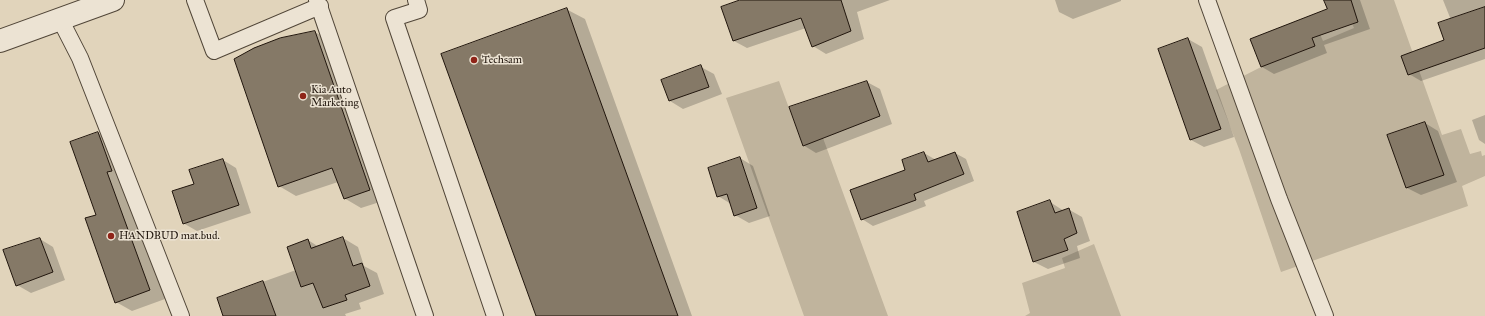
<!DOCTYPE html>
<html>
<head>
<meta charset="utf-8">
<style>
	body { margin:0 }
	canvas { display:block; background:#e1d4bb }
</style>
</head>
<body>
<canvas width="1485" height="316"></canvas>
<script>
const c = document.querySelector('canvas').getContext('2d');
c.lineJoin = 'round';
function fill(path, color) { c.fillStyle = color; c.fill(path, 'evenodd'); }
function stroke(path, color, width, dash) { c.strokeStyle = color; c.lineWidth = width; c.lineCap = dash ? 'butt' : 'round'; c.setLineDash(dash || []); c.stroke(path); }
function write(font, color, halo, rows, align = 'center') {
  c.font = font + ' "IM FELL Great Primer",serif'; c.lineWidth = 3; c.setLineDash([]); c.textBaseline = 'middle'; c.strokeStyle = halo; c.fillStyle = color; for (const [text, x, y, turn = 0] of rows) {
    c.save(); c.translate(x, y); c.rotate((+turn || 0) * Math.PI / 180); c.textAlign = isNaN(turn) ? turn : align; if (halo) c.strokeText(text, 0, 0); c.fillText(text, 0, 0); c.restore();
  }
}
const green = new Path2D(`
	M 1342,0 L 1394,0 L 1442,135 L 1461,129 L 1470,154 L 1481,151 L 1482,156 L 1485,155 L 1485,176 L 1462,186 L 1468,206 L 1281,272 L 1239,149 L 1216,90 L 1261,67 L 1315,46 L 1304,18 L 1314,20 L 1323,41 L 1354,28 Z
	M 779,81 L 803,146 L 823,138 L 888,316 L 804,316 L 726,98 Z
	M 1094,244 L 1121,316 L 1025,316 L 1030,313 L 1022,283 L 1065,268 L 1062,258 Z`);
const shadow = new Path2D(`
	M 742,0 L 890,0 L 857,12 L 864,39 L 826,54 L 813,46 L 806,28 L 747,48 L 734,41 L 722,7 Z
	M 1055,0 L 1121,0 L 1121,1 L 1073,19 L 1059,12 Z
	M 1325,0 L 1360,0 L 1370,29 L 1324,45 L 1327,53 L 1274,74 L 1262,67 L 1251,39 L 1328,9 Z
	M 1443,0 L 1485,0 L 1485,59 L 1421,81 L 1409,74 L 1446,40 L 1451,20 Z
	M 566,9 L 585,19 L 692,316 L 537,316 Z
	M 315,32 L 332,42 L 386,200 L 361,208 L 344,198 L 338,182 L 296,196 L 279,186 Z
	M 1188,39 L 1202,47 L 1234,137 L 1204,147 L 1191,140 Z
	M 701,67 L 714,74 L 722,94 L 683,109 L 670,101 L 662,81 Z
	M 867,82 L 880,89 L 892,124 L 816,153 L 803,145 Z
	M 1485,115 L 1485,144 L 1479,140 L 1472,120 Z
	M 1425,123 L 1438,131 L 1457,182 L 1421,195 L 1407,188 L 1388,136 Z
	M 98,133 L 114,142 L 122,181 L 165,299 L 132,311 L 116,302 L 97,215 Z
	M 924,153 L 936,160 L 955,153 L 966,159 L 974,181 L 924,201 L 926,206 L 873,226 L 862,219 Z
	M 740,158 L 753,166 L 770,216 L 749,223 L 735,215 L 731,204 L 718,196 Z
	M 223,160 L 236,168 L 251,213 L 197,231 L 183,223 L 195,184 Z
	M 1050,202 L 1064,211 L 1068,209 L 1082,217 L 1090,241 L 1077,246 L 1080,258 L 1048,269 L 1034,262 L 1018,213 Z
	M 343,238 L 358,247 L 364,266 L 377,273 L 384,294 L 359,303 L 361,309 L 345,314 L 346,316 L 225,316 L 218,298 L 296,270 L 308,240 L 319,247 Z
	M 40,239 L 53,247 L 65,280 L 31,293 L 17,285 Z`);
const building = new Path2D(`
	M 740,0 L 841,0 L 851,31 L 812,47 L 801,18 L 733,41 L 721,7 Z
	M 1324,0 L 1351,0 L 1358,22 L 1312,38 L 1315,46 L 1261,67 L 1250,39 L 1327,9 Z
	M 1485,7 L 1485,48 L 1408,75 L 1401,56 L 1444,40 L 1438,23 Z
	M 567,8 L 580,45 L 678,316 L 536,316 L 441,54 Z
	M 315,31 L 370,190 L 344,199 L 332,168 L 278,187 L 234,59 L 254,48 L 280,38 Z
	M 1188,38 L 1221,129 L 1190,140 L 1158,49 Z
	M 701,65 L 709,87 L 669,101 L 661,80 Z
	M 867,81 L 880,116 L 803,146 L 789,107 Z
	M 1425,122 L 1444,175 L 1406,188 L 1387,135 Z
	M 98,132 L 112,171 L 107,172 L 150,290 L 115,303 L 85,218 L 96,215 L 70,142 Z
	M 924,152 L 928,162 L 955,152 L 964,174 L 914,194 L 916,200 L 861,220 L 850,190 L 905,170 L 902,160 Z
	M 740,157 L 757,208 L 734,216 L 727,194 L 717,197 L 708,168 Z
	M 223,159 L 239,205 L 183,224 L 172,191 L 194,184 L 189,170 Z
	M 1050,200 L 1055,213 L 1069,208 L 1077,233 L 1064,239 L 1068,250 L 1033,262 L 1017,212 Z
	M 343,237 L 353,266 L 362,263 L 370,286 L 345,295 L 347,300 L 323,308 L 313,283 L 301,287 L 287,247 L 308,239 L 311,248 Z
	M 40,238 L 53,272 L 16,286 L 3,250 Z
	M 263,281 L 276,316 L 223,316 L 217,298 Z`);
const service = new Path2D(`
	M 195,0 L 214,51 L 320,6
	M 317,0 L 425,316
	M 416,0 L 419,10 L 394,18 L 495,316
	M 1207,0 L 1279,199 L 1325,316
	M 60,19 L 80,58 L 181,316`);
const tertiary = new Path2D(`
	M 0,41 L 113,0`);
const markers = [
	[474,60,4,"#8f2418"],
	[303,96,4,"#8f2418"],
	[111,236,4,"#8f2418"]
];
const poiNames = [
	["Techsam",482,60],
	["Kia Auto",311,90],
	["Marketing",311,103],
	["HANDBUD mat.bud.",119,236]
];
fill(green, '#c0b49d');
fill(shadow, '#0003');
fill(building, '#857967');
stroke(building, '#21160d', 1);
stroke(service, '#514638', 18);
stroke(tertiary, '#514638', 24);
stroke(service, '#ece3d3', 16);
stroke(tertiary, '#ece3d3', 22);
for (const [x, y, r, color] of markers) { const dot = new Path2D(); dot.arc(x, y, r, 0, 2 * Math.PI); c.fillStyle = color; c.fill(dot); stroke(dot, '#ece3d3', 1.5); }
write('11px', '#21160d', '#ece3d3', poiNames, 'left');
</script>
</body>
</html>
